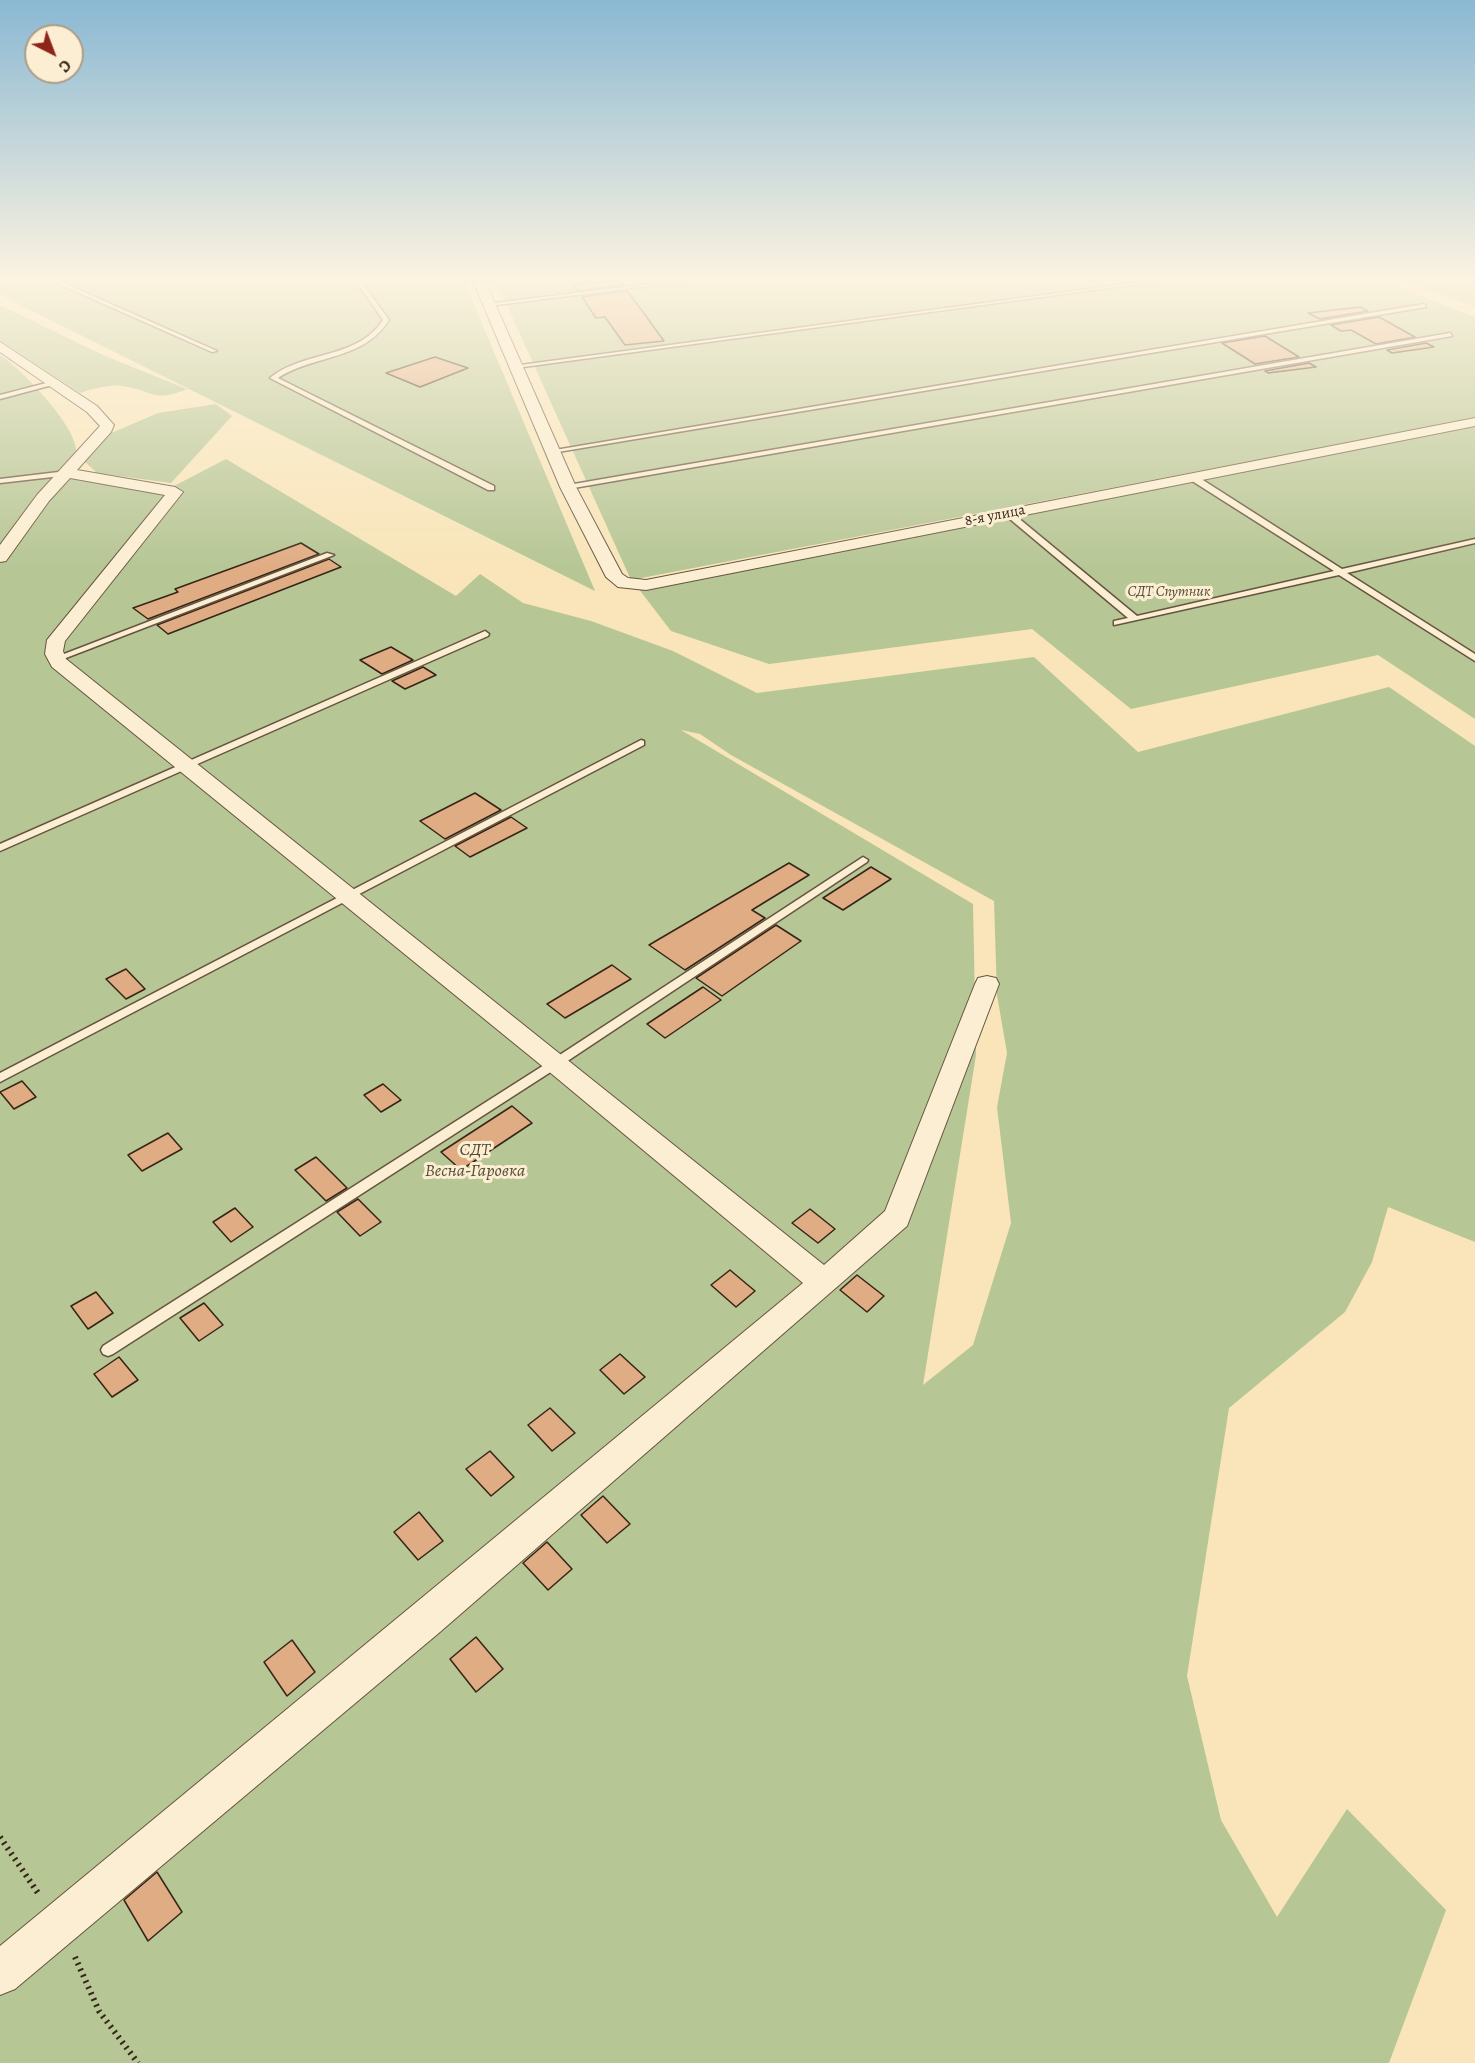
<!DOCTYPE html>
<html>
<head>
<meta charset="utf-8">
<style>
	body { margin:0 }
	#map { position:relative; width:1475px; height:2063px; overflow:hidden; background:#f9e5b9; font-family:Alegreya,serif }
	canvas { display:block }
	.north { position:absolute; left:24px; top:24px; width:60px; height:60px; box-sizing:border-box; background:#fbeed2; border:2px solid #ac9d87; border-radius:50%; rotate:138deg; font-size:16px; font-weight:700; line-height:24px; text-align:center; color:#362417 }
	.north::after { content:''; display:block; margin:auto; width:21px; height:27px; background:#8f2418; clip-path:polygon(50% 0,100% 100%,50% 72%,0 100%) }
</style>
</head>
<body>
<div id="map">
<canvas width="1475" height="2063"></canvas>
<div class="north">С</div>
</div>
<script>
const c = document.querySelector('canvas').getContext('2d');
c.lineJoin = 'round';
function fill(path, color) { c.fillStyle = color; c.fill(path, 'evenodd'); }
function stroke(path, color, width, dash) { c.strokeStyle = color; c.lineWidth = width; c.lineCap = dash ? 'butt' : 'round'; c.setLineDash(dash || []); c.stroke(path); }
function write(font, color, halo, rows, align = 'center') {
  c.font = font + ' Alegreya,serif'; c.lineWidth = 6; c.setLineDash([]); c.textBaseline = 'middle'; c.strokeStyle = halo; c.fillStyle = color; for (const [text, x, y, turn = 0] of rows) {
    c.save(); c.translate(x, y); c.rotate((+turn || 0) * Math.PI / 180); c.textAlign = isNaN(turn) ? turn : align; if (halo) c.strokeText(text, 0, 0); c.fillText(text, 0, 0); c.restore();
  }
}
const green = new Path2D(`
	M 0,281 L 464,281 L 595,591 L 0,295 Z
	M 496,281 L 1383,281 L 1475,317 L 1475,418 L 631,580 Z
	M 1403,281 L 1475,281 L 1475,306 L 1474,306 Z
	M 0,305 L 103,355 L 187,389 C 154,403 154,391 123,386 C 109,384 93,389 80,393 L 0,341 Z
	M 0,355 C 22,370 68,418 75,444 C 77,452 76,463 76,472 L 172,487 L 226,459 L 456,596 L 480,574 L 523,603 L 591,621 L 673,651 L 757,693 L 1034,657 L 1138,752 L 1389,687 L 1475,746 L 1475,1242 L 1388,1207 L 1372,1262 L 1345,1312 L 1229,1408 L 1187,1676 L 1221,1820 L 1277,1917 L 1347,1809 L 1446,1910 L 1389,2063 L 0,2063 ZM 681,730 L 700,734 L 731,755 L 994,901 L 997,995 L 1007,1053 L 997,1107 L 1011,1223 L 973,1345 L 923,1385 L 976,1055 L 973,904 Z
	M 216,404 L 232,416 L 171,483 L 97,473 L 82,459 L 109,434 L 158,413 Z
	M 1475,424 L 1475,719 L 1378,655 L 1131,709 L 1032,629 L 769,664 L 671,631 L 638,588 Z`);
const building = new Path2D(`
	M 607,281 L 620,281 L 623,285 L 578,291 L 573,284 Z
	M 627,291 L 643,312 L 664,341 L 625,345 L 605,317 L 596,318 L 582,297 Z
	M 1360,307 L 1368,311 L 1320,319 L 1308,313 Z
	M 1379,317 L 1415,337 L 1376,344 L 1351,330 L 1341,331 L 1331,325 Z
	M 1265,336 L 1299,357 L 1255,364 L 1222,343 Z
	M 1426,343 L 1434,347 L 1392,353 L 1387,350 Z
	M 435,357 L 468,368 L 420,387 L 386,373 Z
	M 1309,363 L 1316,367 L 1268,373 L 1265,371 Z
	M 301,543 L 319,554 L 148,619 L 133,608 L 178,592 L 175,589 Z
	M 329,559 L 341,567 L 168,634 L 157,625 Z
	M 391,647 L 413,660 L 382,674 L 360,660 Z
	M 423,667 L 436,675 L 405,689 L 392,681 Z
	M 475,793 L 501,810 L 445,839 L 420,821 Z
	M 511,817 L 527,828 L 470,857 L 455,846 Z
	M 789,863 L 809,875 L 752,910 L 765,918 L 685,970 L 649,945 Z
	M 871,867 L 891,879 L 843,910 L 823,898 Z
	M 776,925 L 801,941 L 722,996 L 696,978 Z
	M 612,965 L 631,979 L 565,1018 L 547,1004 Z
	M 126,969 L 145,989 L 126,999 L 106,979 Z
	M 703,987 L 721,1000 L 665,1038 L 647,1024 Z
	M 22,1081 L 36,1097 L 14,1109 L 0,1092 Z
	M 383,1084 L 401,1100 L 381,1112 L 364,1095 Z
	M 512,1106 L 532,1123 L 461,1170 L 441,1152 Z
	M 168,1133 L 182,1149 L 142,1171 L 128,1155 Z
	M 316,1157 L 347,1188 L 326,1201 L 295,1170 Z
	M 358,1199 L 381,1222 L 360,1236 L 337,1212 Z
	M 235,1208 L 253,1227 L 231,1242 L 213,1222 Z
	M 810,1209 L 835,1229 L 818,1243 L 792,1223 Z
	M 730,1270 L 755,1291 L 736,1307 L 711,1285 Z
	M 857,1275 L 884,1296 L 867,1312 L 840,1290 Z
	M 96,1292 L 113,1313 L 88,1329 L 71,1306 Z
	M 204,1303 L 223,1325 L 199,1341 L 180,1318 Z
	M 620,1354 L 645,1377 L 624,1394 L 600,1370 Z
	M 119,1357 L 138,1380 L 112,1397 L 94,1374 Z
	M 550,1408 L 575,1433 L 552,1451 L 528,1425 Z
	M 490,1451 L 514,1477 L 491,1496 L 466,1469 Z
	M 603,1496 L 630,1524 L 607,1543 L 581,1515 Z
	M 419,1512 L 443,1541 L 418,1560 L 394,1532 Z
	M 547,1542 L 572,1569 L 548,1590 L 523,1563 Z
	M 476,1637 L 503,1669 L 476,1692 L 450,1659 Z
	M 292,1640 L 315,1672 L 287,1696 L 264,1662 Z
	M 157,1872 L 182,1912 L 148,1941 L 124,1900 Z`);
const path = new Path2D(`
	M 0,1837 L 40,1896
	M 75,1957 L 99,2011 L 138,2063`);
const lane = new Path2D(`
	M 52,281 L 59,281 L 217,351 L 212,352 Z
	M 356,281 L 361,281 L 389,320 C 363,361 315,354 278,378 L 494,486 L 494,490 L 488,490 L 270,378 C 304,350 357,360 383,320 Z
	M 674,281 L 687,281 L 489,306 L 486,304 Z
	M 1148,281 L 1160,281 L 516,368 L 513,366 Z
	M 1424,304 L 1426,307 L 552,453 L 549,451 Z
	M 1450,333 L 1452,336 L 568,489 L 564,487 L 568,485 Z
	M 54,381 L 56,382 L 56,384 L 0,399 L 0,395 Z
	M 67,471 L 70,471 L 70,475 L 0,483 L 0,479 Z
	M 1189,475 L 1195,475 L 1342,569 L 1475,539 L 1475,543 L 1347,573 L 1475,654 L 1475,661 L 1339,575 L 1114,625 L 1114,621 L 1128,618 L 1004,514 L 1011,512 L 1137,616 L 1334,571 L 1189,479 Z
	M 327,553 L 334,555 L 58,661 L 51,659 Z
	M 485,631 L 489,634 L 488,636 L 0,851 L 0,844 Z
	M 641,740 L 644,741 L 644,745 L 0,1082 L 0,1073 Z
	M 863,857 L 868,860 L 867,862 L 560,1066 L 113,1354 L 108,1356 L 103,1354 L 101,1350 L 103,1346 L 552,1060 Z`);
const street = new Path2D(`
	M 473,281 L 485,281 L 576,487 L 622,574 L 628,578 L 646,580 L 1475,418 L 1475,426 L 646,590 L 618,587 L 606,577 L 560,487 Z
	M 0,342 L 97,406 L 114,425 L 111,432 L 77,470 L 175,487 L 183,492 L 65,641 L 63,651 L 66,659 L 824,1265 L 885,1211 L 975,984 L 978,978 L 987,976 L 996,978 L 999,984 L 907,1226 L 440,1632 L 15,1989 L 0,1995 L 0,1946 L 803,1283 L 547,1070 L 52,667 L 45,654 L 47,640 L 165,495 L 70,478 L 49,501 L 6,561 L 0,562 L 0,545 L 37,495 L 100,426 L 87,412 L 0,352 Z`);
const farStreetnames = [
	["8-я улица",995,516,-11]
];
const farParknames = [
	["СДТ Спутник",1169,592]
];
const parkNames = [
	["СДТ",475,1151],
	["Весна-Гаровка",475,1172]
];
fill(green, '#b6c695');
fill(building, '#e0ac84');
stroke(building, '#362417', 1.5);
stroke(lane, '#675440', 3);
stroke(street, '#675440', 2);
stroke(path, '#362417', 6, [2, 4.5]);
fill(lane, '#fbeed2');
fill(street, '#fbeed2');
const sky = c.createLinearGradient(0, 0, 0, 569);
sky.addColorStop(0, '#8ab8d3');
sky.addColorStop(0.49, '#fcf3e0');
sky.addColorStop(1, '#fcf3e000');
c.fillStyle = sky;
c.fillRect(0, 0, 1475, 569);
write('15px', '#362417', '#fbeed2', farStreetnames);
write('italic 15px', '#564c36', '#fbeed2', farParknames);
write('italic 18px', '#564c36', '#fbeed2', parkNames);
</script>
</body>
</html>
